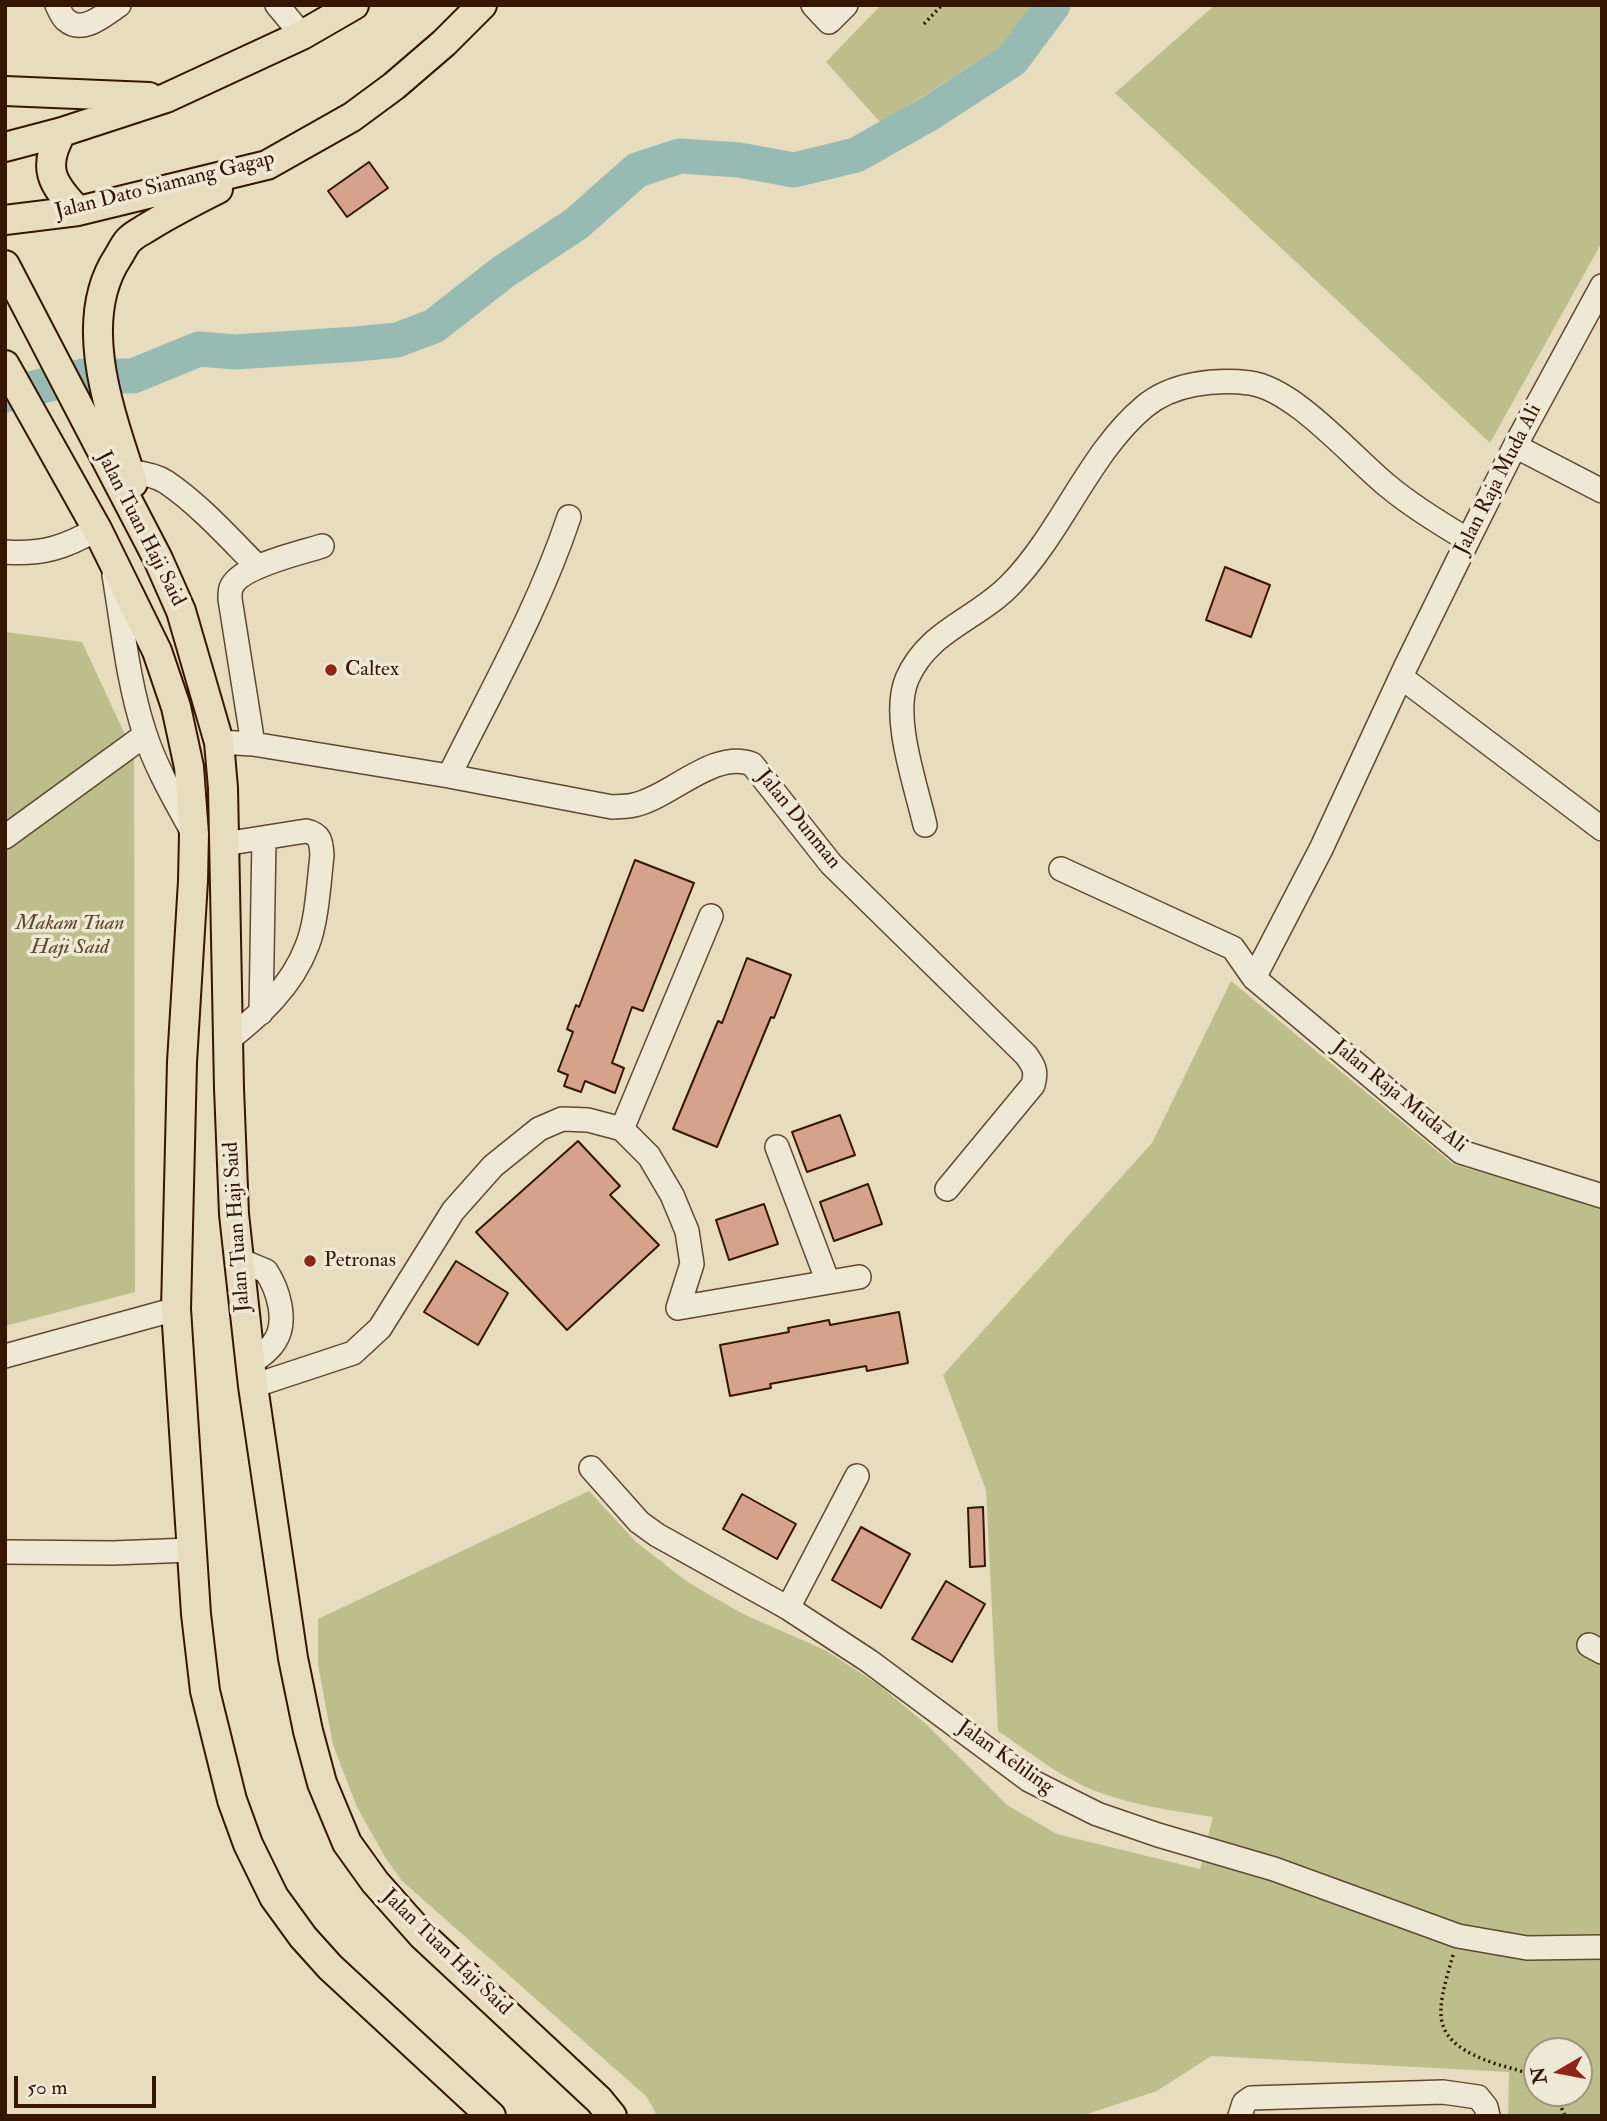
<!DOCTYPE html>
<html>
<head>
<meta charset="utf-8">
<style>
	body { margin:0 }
	#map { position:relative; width:1607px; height:2121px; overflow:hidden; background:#e7dcbd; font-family:"IM FELL Double Pica",serif }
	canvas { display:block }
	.frame { position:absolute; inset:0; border:7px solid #341602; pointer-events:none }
	.north { position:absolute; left:1523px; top:2037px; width:70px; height:70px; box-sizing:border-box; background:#efe8d4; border:2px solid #a49480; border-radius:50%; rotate:260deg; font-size:19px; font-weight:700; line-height:28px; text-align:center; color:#341602 }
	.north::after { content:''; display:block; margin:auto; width:24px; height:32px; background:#8f2418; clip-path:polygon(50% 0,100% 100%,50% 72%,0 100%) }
	.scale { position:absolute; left:14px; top:2076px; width:142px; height:32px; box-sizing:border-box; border:4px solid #341602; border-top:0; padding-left:9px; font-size:21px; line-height:24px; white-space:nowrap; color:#341602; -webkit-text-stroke:5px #efe8d4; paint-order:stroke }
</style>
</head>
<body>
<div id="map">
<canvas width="1607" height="2121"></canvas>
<div class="frame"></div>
<div class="north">N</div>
<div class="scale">50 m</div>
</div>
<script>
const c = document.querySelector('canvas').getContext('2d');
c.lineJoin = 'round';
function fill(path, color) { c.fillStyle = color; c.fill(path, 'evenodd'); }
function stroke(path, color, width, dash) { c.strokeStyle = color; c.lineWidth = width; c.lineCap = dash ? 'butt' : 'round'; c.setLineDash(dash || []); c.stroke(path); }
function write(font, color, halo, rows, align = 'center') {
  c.font = font + ' "IM FELL Double Pica",serif'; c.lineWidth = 7; c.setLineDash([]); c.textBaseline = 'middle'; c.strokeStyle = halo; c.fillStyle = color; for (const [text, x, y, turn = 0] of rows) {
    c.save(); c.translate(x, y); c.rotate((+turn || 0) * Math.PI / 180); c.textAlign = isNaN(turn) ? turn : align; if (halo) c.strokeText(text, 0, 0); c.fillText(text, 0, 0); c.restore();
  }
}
const green = new Path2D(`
	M 881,5 L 1038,5 L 1011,40 L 881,123 L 826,62 Z
	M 1215,5 L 1602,5 L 1602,242 L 1490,443 L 1115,93 Z
	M 5,632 L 82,642 L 134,754 L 135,1292 L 5,1326 Z
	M 1231,981 L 1453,1164 L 1597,1206 L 1602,1210 L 1602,2116 L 1508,2116 L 1509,2072 L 1211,2056 L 1157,2091 L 1081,2116 L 657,2116 L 647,2097 L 402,1881 L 385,1857 L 357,1807 L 333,1745 L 318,1665 L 318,1619 L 589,1491 L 636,1542 L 689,1583 L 743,1614 L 825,1650 L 879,1685 L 927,1725 L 1007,1805 L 1057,1834 L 1200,1869 L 1213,1817 C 1175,1811 1137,1806 1101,1793 C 1063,1780 1030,1752 998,1731 L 986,1490 L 943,1375 L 1152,1143 ZM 1537,2051 L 1579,2051 L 1579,2093 L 1537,2093 Z`);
const river = new Path2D(`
	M 5,395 L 83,376 L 133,376 L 199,349 L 235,352 L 356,344 L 397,340 L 434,326 L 503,272 L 576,224 L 637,170 L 680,156 L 739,160 L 794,170 L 856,155 L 927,115 L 1012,60 L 1053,5`);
const building = new Path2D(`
	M 369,162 L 388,188 L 347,217 L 328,191 Z
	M 1225,567 L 1270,585 L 1251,637 L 1206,620 Z
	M 635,860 L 694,883 L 643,1011 L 632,1007 L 612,1063 L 624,1068 L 615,1093 L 585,1081 L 581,1092 L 564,1086 L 568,1075 L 558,1071 L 573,1032 L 567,1029 L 576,1005 L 579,1007 Z
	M 747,958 L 791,975 L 774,1018 L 771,1017 L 717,1147 L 673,1129 L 718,1021 L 722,1023 Z
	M 840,1115 L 855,1155 L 807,1172 L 792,1132 Z
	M 578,1141 L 620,1186 L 610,1195 L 659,1245 L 567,1330 L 476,1232 Z
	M 868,1184 L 882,1224 L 834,1241 L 820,1202 Z
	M 764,1204 L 778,1244 L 729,1260 L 716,1220 Z
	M 456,1261 L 508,1293 L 478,1345 L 424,1312 Z
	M 899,1312 L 908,1363 L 867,1371 L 866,1366 L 770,1384 L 771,1388 L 730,1396 L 720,1345 L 789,1332 L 788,1328 L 829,1320 L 830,1325 Z
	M 742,1494 L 796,1524 L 777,1559 L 723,1529 Z
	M 983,1507 L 985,1566 L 970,1567 L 968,1508 Z
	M 861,1527 L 910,1554 L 881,1608 L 832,1580 Z
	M 946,1581 L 985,1604 L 952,1662 L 912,1639 Z`);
const path = new Path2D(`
	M 924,24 L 942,5
	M 1453,1955 C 1436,2015 1427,2040 1496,2064 C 1510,2068 1525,2071 1537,2079
	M 1555,2093 L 1565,2116`);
const minor = new Path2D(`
	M 57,5 C 59,9 62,17 66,20 C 83,35 105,14 119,5
	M 277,5 L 302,35
	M 813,5 L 829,22 L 846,5
	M 1515,446 L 1602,491
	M 130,472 C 142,473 155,475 166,482 C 200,505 229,538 258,567
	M 5,552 C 42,555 66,547 97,529
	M 114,575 C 123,628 128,683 145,734 C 156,768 175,800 192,831
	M 1401,677 L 1602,829
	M 219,742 L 253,744 L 449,776 L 612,807 C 619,806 627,807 634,805 C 671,797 714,749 752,764 L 831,864 L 1026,1055 C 1034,1066 1037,1071 1033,1085 L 947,1189
	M 253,744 L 230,599 C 230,595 230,591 231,588 C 239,566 301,553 322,546
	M 449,776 C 491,691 539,607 569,517
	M 925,825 C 916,785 891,717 907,679 C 928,630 977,620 1011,584 C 1061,533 1090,452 1144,407 C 1172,383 1215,379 1250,383 C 1295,389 1353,458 1389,487 C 1413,507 1441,524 1468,540
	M 5,837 L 145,735
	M 224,844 L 306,831 C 320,834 321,841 322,855 C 319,881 317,922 307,946 C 292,986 261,1014 228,1040
	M 1061,869 L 1233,948 L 1254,978 L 1461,1152 L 1602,1196
	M 1254,978 L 1321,849 L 1406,666 L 1468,540 L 1515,446 L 1602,286
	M 261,1013 L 264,838
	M 622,1129 L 711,916
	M 777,1147 L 828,1282
	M 239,1260 L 266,1271 C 278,1289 288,1321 275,1341 C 269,1351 259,1357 250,1364
	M 5,1356 L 176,1309
	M 253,1386 L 353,1353 L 380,1328 L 453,1211 L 493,1166 L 539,1129 L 562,1119 L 588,1120 L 622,1129 L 649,1156 L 672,1195 L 687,1231 L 692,1264 L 678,1308 L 859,1277
	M 591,1468 L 639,1522 L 657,1535 L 788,1608 L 869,1661 L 1029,1780 L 1097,1814 L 1158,1835 L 1274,1869 L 1458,1936 L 1527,1948 L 1602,1947
	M 5,1552 L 113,1553 L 190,1550
	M 788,1608 L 857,1476
	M 1589,1645 L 1602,1652
	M 1240,2116 L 1244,2103 L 1251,2098 L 1443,2092 L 1478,2097 L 1486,2107 L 1488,2116`);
const major = new Path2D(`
	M 5,91 L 149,97
	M 62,132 C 41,168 52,184 78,211
	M 5,147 L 62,132 L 166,98 L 302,35 L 354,5
	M 5,220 L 78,211 L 267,165 L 352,117 L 394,86 L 444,43 L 482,5
	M 5,265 L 158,559 L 181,611 L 219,742 L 223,788 L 229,1088 L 234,1214 L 239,1260 L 253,1386 L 293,1658 L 308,1731 L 322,1783 L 347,1843 L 375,1882 L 422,1935 L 599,2100 L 612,2116
	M 5,365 L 97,529 L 157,651 L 176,707 L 189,767 L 194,834 L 193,881 L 182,1062 L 176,1309 L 196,1614 L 205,1691 L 232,1800 L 248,1844 L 274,1897 L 303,1937 L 330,1967 L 491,2116
	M 133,483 C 111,415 75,322 118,257 C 122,251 125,243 130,239 C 135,234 142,231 148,227 C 171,213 194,201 218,189`);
const markers = [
	[331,670,7,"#8f2418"],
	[310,1261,7,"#8f2418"]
];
const streetNames = [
	["Jalan Dato Siamang Gagap",165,186,-14],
	["Jalan Raja Muda Ali",1499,480,-63],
	["Jalan Tuan Haji Said",140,529,63],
	["Jalan Dunman",798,820,51],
	["Jalan Raja Muda Ali",1399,1097,39],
	["Jalan Tuan Haji Said",238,1227,-94],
	["Jalan Keliling",1005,1758,35],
	["Jalan Tuan Haji Said",446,1953,44]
];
const poiNames = [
	["Caltex",345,670],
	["Petronas",324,1261]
];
const parkNames = [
	["Makam Tuan",70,924],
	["Haji Said",70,948]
];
fill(green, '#bebe8c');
stroke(river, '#97bbb3', 35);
fill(building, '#d5a38b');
stroke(building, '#341602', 2);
stroke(minor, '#614831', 26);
stroke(major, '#341602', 32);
stroke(path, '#341602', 3.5, [2, 3.5]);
stroke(minor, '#efe8d4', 23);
stroke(major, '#e7dcbd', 28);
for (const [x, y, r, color] of markers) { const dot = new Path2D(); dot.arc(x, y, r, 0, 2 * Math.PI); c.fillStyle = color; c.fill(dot); stroke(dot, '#efe8d4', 2.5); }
write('21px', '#341602', '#efe8d4', streetNames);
write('21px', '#341602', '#efe8d4', poiNames, 'left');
write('italic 21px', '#5d482b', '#efe8d4', parkNames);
</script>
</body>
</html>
